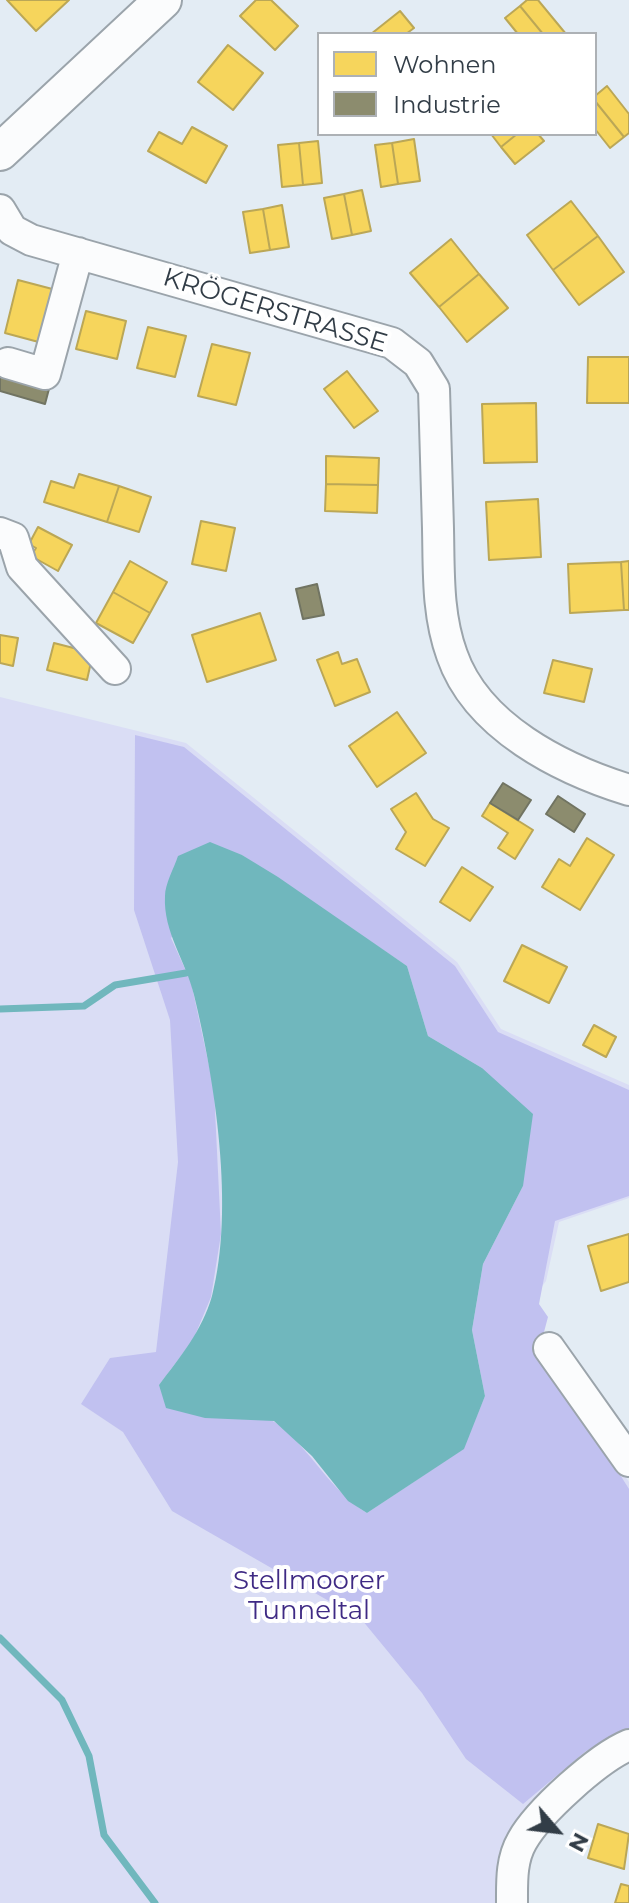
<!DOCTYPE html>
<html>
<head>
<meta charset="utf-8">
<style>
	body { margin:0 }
	#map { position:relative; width:629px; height:1903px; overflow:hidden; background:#e3ecf4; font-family:Montserrat,sans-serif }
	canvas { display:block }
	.legend { position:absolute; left:317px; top:32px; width:280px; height:104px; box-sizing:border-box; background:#fff; border:2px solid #adb1b5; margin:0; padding:10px 14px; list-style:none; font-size:24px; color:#323d47 }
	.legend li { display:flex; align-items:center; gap:16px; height:40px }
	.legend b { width:40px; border:2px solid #adb1b5 }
	.north { position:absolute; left:517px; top:1791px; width:80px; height:80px; -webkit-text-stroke:6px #fff; paint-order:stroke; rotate:118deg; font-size:22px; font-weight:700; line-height:32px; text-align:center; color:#323d47 }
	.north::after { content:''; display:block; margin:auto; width:28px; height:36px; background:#323d47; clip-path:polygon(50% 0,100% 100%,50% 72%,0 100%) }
</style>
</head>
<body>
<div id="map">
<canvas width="629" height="1903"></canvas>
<ul class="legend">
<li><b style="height:22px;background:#f6d55c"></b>Wohnen</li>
<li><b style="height:22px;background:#8c8c6e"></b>Industrie</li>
</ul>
<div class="north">N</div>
</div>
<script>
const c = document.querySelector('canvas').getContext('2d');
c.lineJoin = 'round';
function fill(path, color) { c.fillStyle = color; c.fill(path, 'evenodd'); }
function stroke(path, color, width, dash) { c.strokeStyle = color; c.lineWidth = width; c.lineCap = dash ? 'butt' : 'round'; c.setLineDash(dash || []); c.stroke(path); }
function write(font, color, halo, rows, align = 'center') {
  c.font = font + ' Montserrat,sans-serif'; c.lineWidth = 8; c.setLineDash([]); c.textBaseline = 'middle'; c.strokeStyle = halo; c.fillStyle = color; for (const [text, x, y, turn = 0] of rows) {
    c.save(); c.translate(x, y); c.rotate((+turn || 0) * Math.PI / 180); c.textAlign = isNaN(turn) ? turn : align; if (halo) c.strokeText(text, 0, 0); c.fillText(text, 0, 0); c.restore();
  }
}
const green = new Path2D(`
	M 0,697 L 186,743 L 457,962 L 501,1029 L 629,1085 L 629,1198 L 559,1222 L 546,1281 L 505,1337 L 559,1376 L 629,1482 L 629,1739 L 590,1757 L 502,1903 L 0,1903 Z`);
const forest = new Path2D(`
	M 135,735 L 184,747 L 455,966 L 498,1032 L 629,1090 L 629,1196 L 555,1221 L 539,1304 L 548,1317 L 540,1347 L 629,1489 L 629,1732 L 586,1751 L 523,1804 L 466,1759 L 422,1693 L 362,1620 L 172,1511 L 123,1432 L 81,1404 L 110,1358 L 156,1352 L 178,1162 L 170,1020 L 134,910 ZM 242,855 L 407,966 L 428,1036 L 482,1068 L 523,1186 L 483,1264 L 472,1330 L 485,1396 L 463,1449 L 367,1513 C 330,1491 311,1449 276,1423 C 257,1410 185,1393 159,1385 L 193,1340 L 211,1297 L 221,1234 L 214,1089 L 191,982 L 171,938 Z`);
const water = new Path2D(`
	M 210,842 L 242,855 L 278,877 L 407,966 L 428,1036 L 482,1068 L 533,1114 L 523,1186 L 483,1264 L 472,1330 L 485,1396 L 464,1449 L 367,1513 L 348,1501 L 312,1456 L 274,1421 L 205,1418 L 166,1408 L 159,1385 C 180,1357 202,1331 212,1296 C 235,1209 215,1081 194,995 C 186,961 163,932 165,896 C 165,884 174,868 178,856 Z`);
const homes = new Path2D(`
	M 7,0 L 69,0 L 36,31 Z
	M 256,0 L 271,0 L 298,26 L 275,50 L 240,16 Z
	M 527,0 L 538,0 L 566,34 L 543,34 L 520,6 Z
	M 520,6 L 543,34 L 518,34 L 505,18 Z
	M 400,11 L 414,28 L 406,34 L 371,34 Z
	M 228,45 L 263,73 L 233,110 L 198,82 Z
	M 607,86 L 629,114 L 629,133 L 624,137 L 595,101 L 595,96 Z
	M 595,101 L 624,137 L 610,148 L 595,129 Z
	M 192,127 L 227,146 L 206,183 L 148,151 L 159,132 L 182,144 Z
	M 491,134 L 517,134 L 501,147 Z
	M 517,134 L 538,134 L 544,141 L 515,164 L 501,147 Z
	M 414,139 L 420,181 L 398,184 L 392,143 Z
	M 318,141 L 322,183 L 303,185 L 299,143 Z
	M 299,143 L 303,185 L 282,187 L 278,145 Z
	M 392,143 L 398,184 L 381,187 L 375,145 Z
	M 362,190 L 371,231 L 352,235 L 344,194 Z
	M 344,194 L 352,235 L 332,239 L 324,198 Z
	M 571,201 L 598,236 L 553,270 L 527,235 Z
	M 282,205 L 289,247 L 270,250 L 263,209 Z
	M 263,209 L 270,250 L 250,253 L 243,212 Z
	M 598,236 L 624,272 L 579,305 L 553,270 Z
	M 451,239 L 479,274 L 439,307 L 410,273 Z
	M 479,274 L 508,308 L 467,342 L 439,307 Z
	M 18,280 L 60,291 L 46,344 L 5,333 Z
	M 86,311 L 126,321 L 117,359 L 76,349 Z
	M 148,327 L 186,336 L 175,377 L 137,368 Z
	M 212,344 L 250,353 L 236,405 L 198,396 Z
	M 588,357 L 629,357 L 629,403 L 587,403 Z
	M 347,371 L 378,411 L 354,428 L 324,389 Z
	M 536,403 L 537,462 L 484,463 L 482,404 Z
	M 326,456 L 379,458 L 378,485 L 326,484 Z
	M 79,474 L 119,486 L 107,522 L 44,502 L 51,481 L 74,488 Z
	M 326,484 L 378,485 L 377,513 L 325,511 Z
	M 119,486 L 151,497 L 139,532 L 107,522 Z
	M 538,499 L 541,557 L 489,560 L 486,502 Z
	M 201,521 L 235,528 L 226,571 L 192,564 Z
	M 38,527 L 72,545 L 58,571 L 31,556 L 36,548 L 29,544 Z
	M 130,561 L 167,582 L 150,613 L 113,592 Z
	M 629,561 L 629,610 L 624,610 L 621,562 Z
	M 621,562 L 624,610 L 570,613 L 568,564 Z
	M 113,592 L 150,613 L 133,643 L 96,623 Z
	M 260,613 L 276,660 L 207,682 L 192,635 Z
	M 0,635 L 18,638 L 13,666 L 0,663 Z
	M 54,643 L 93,653 L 87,680 L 47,670 Z
	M 338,652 L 342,664 L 357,659 L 370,692 L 335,706 L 317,660 Z
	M 553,660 L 592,669 L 584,702 L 544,693 Z
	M 397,712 L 426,753 L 377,787 L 349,746 Z
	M 416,793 L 433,819 L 449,828 L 425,866 L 396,849 L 406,832 L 391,809 Z
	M 490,803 L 533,830 L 515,859 L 498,848 L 508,833 L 482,816 Z
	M 587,838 L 614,855 L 580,910 L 542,887 L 559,859 L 570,866 Z
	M 462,867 L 493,887 L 470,921 L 440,902 Z
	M 522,945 L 567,967 L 549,1003 L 504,981 Z
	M 594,1025 L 616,1037 L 606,1057 L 583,1045 Z
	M 629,1234 L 629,1282 L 601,1291 L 588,1246 Z
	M 598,1824 L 629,1834 L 624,1869 L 588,1858 Z
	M 621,1884 L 629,1886 L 629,1903 L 615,1903 Z`);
const industry = new Path2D(`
	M 0,371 L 50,385 L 45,404 L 0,391 Z
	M 317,584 L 324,615 L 303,619 L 296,589 Z
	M 503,783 L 531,800 L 518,820 L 490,803 Z
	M 558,796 L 585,814 L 574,832 L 546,814 Z`);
const stream = new Path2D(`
	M 0,1009 L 84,1006 L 115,985 L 186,973
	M 0,1638 L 62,1700 L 89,1756 L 104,1835 L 155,1903`);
const minor = new Path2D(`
	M 0,210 L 12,230 L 31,240 L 392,343 L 418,363 L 434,389 C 435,435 437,482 438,529 C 439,571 437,614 452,655 C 477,727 561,769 629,790
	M 8,363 L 45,374 L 78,253
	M 0,533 L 13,538 L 22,567 L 115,669
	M 549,1348 L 629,1461
	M 512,1903 C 512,1882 511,1860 522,1841 C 538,1812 598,1758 629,1745`);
const major = new Path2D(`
	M 0,152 L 163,0`);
const streetNames = [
	["KRÖGERSTRASSE",275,311,17]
];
const parkNames = [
	["Stellmoorer",309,1581],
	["Tunneltal",309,1611]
];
fill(green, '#daddf5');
fill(forest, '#c1c1f0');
fill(water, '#70b7bd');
fill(homes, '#f6d55c');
stroke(homes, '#bba756', 2);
fill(industry, '#8c8c6e');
stroke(industry, '#717462', 2);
stroke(stream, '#70b7bd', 7);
stroke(minor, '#9ba4ab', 34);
stroke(major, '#9ba4ab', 40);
stroke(minor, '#fbfcfd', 30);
stroke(major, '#fbfcfd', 36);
write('26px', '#323d47', '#fff', streetNames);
write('26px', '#3f2a84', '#fff', parkNames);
</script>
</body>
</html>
